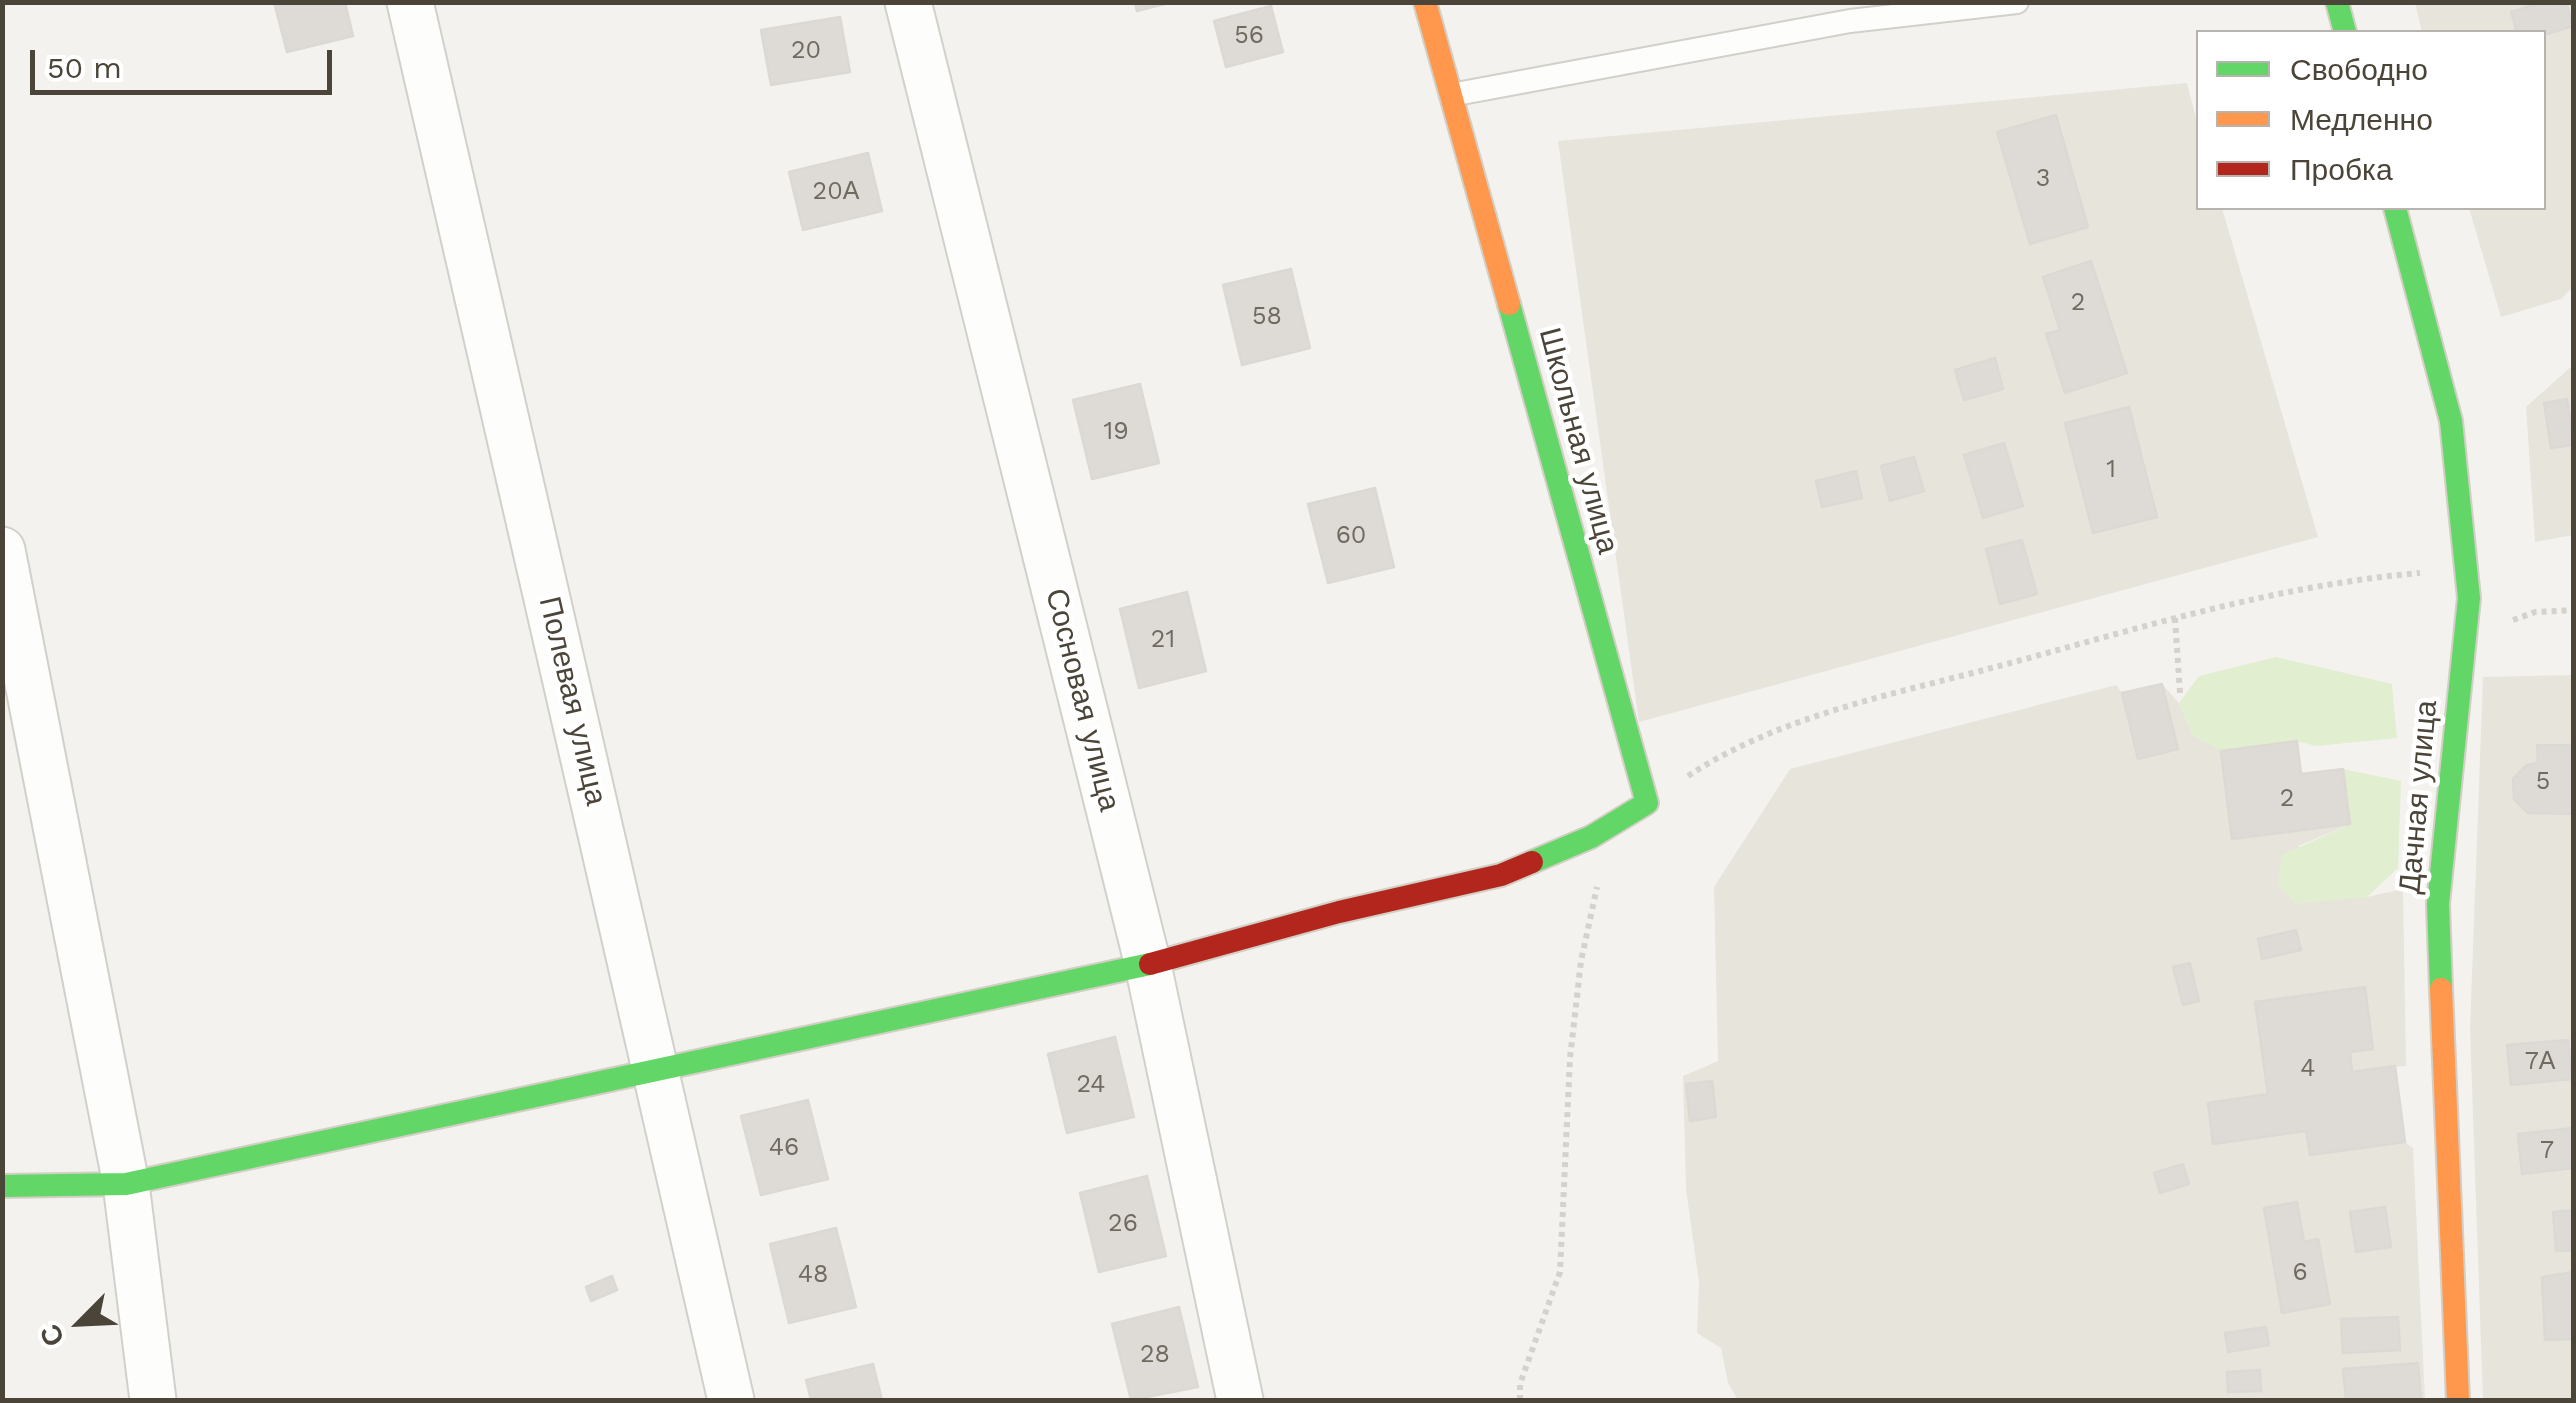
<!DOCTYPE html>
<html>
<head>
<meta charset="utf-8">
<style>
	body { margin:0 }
	#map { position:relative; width:2576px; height:1403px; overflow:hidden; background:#f4f2ee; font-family:"Work Sans",sans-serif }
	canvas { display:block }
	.frame { position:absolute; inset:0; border:5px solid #4b4439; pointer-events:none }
	.legend { position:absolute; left:2196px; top:30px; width:350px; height:180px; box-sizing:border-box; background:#fff; border:2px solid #b7b4b0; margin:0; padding:12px 18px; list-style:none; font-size:30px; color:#4b4439 }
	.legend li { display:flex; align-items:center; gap:20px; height:50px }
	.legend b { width:50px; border:2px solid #b7b4b0 }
	.north { position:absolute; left:30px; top:1273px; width:100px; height:100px; -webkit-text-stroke:8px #fff; paint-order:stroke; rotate:246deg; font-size:28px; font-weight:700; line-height:40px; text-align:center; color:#4b4439 }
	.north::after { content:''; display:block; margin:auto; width:35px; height:45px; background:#4b4439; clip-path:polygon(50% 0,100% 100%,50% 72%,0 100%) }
	.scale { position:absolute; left:30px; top:50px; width:302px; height:45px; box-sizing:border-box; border:5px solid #4b4439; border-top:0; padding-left:12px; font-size:30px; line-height:35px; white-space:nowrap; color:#4b4439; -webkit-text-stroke:8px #fff; paint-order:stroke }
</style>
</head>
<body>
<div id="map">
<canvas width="2576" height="1403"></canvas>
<div class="frame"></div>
<ul class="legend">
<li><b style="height:12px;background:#63d668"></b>Свободно</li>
<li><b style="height:12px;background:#ff974d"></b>Медленно</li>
<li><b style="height:12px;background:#b3261e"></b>Пробка</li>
</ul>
<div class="north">С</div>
<div class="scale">50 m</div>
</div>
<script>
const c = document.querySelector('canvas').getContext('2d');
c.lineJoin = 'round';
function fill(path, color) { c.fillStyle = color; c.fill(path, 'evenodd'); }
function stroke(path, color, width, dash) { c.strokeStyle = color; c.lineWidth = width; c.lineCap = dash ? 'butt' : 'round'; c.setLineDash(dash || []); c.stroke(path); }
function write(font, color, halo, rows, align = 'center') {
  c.font = font + ' "Work Sans",sans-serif'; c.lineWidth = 9; c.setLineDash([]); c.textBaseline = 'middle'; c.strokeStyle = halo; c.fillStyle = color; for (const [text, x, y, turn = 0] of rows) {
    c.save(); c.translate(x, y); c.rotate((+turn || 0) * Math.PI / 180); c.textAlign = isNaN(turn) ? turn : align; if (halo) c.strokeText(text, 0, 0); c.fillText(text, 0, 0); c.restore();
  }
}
const residential = new Path2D(`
	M 2415,3 L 2573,3 L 2574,286 L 2561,299 L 2501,317 L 2469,208 L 2544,208 L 2544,32 L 2422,32 Z
	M 2187,83 L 2198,126 L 2198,208 L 2222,208 L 2318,537 L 1639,722 L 1558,141 Z
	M 2573,365 L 2573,535 L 2535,542 L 2526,407 Z
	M 2573,675 L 2573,1400 L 2483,1400 L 2470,1029 L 2483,677 Z
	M 2162,684 L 2179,703 L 2193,736 L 2297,741 L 2301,774 L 2343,769 L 2350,824 L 2298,846 L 2367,897 L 2403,889 L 2406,1066 L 2395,1067 L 2405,1142 L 2413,1148 L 2425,1400 L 1738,1400 L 1728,1383 L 1721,1348 L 1697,1333 L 1699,1282 L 1686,1189 L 1683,1076 L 1718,1061 L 1714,887 L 1790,769 L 2116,685 L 2122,693 Z`);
const green = new Path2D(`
	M 2276,657 L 2392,684 L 2397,738 L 2316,746 L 2297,741 L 2221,751 L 2193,736 L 2179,703 L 2199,676 Z
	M 2343,769 L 2401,781 L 2398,868 L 2367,897 L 2296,904 L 2278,885 L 2282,855 L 2350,824 Z`);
const building = new Path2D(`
	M 274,2 L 345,2 L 353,36 L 287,52 Z
	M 1135,2 L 1172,2 L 1137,11 Z
	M 2543,2 L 2566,2 L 2573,26 L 2544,35 L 2517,32 L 2511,12 Z
	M 1271,6 L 1283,52 L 1226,67 L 1214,21 Z
	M 840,17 L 850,72 L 771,85 L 761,30 Z
	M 2056,115 L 2088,227 L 2030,244 L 1997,132 Z
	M 868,153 L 882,211 L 803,230 L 789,172 Z
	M 2091,261 L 2127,373 L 2065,393 L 2046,334 L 2060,330 L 2043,277 Z
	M 1291,269 L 1310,348 L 1242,365 L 1223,285 Z
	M 1995,358 L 2003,389 L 1964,400 L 1955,370 Z
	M 1140,384 L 1159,463 L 1092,479 L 1073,400 Z
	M 2567,399 L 2574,445 L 2551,448 L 2544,403 Z
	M 2129,407 L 2157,517 L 2093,533 L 2065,423 Z
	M 2004,443 L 2023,506 L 1983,518 L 1964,455 Z
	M 1914,457 L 1924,491 L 1890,501 L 1881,466 Z
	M 1856,471 L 1862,498 L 1822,507 L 1816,481 Z
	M 1375,488 L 1394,567 L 1328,583 L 1308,504 Z
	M 2022,540 L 2037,594 L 2000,604 L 1986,549 Z
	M 1187,592 L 1206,671 L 1139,688 L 1120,609 Z
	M 2162,684 L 2178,749 L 2138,759 L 2122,693 Z
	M 2297,741 L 2301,774 L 2343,769 L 2350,824 L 2232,839 L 2221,751 Z
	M 2537,745 L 2574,745 L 2574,814 L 2528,813 L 2514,799 L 2513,779 L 2527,765 L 2538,763 Z
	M 2296,930 L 2301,950 L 2262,959 L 2258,939 Z
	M 2190,963 L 2199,1001 L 2183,1005 L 2173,967 Z
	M 2365,987 L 2373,1049 L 2350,1052 L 2352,1072 L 2395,1066 L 2405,1142 L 2310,1155 L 2306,1131 L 2213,1144 L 2208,1103 L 2268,1094 L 2255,1002 Z
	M 1115,1037 L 1134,1117 L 1067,1133 L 1048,1054 Z
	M 2568,1040 L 2572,1079 L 2511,1085 L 2507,1045 Z
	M 1712,1081 L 1716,1117 L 1690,1121 L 1686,1084 Z
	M 808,1100 L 828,1179 L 761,1195 L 741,1116 Z
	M 2574,1128 L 2574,1168 L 2522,1174 L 2518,1134 Z
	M 2183,1164 L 2189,1184 L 2160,1193 L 2154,1173 Z
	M 1147,1176 L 1166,1256 L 1099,1272 L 1080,1193 Z
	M 2297,1202 L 2304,1242 L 2318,1239 L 2330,1304 L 2282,1313 L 2264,1208 Z
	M 2385,1207 L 2391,1247 L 2356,1252 L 2350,1212 Z
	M 2574,1210 L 2574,1250 L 2556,1251 L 2553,1212 Z
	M 836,1228 L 856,1307 L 789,1323 L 770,1244 Z
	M 2574,1272 L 2574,1339 L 2545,1340 L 2542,1277 Z
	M 612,1276 L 617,1290 L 591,1301 L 586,1287 Z
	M 1179,1307 L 1198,1387 L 1131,1400 L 1112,1324 Z
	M 2398,1317 L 2400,1350 L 2343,1353 L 2341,1319 Z
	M 2266,1327 L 2269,1345 L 2228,1352 L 2225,1333 Z
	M 2418,1363 L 2421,1400 L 2346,1400 L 2343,1369 Z
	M 873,1364 L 882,1400 L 811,1400 L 806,1380 Z
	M 2260,1370 L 2261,1391 L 2228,1392 L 2227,1372 Z`);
const path = new Path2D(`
	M 2175,618 L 2180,693
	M 2513,620 L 2535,612 L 2574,610
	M 1688,776 C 1780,715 1899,693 2003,665 C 2140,628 2277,585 2420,573
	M 1520,1400 L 1520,1384 L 1560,1272 L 1570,1058 L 1581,961 L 1597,887`);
const lane = new Path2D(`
	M 1451,95 L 1850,21 L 2017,2`);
const street = new Path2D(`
	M 410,2 L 731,1400
	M 908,2 L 1148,965 L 1240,1400
	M 2,550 L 126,1184 L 153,1400`);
const fast = new Path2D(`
	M 2337,2 L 2345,32
	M 2395,208 L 2451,421 L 2469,598 L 2438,904 L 2441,989
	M 1509,304 L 1647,803 L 1591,837 L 1532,862
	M 2,1186 L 126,1184 L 1150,964`);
const slow = new Path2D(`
	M 1425,2 L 1509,304
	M 2441,989 L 2458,1400`);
const jam = new Path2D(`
	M 1150,964 L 1339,912 L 1501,875 L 1532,862`);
const numberNames = [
	["56",1249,36],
	["20",806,51],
	["3",2043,179],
	["20А",836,192],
	["2",2078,303],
	["58",1267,317],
	["19",1116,432],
	["1",2111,470],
	["60",1351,536],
	["21",1163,640],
	["5",2543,782],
	["2",2287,799],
	["7А",2540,1062],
	["4",2308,1069],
	["24",1091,1085],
	["46",784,1148],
	["7",2547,1151],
	["26",1123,1224],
	["6",2300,1273],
	["48",813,1275],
	["28",1155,1355]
];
const streetNames = [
	["Школьная улица",1578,441,75],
	["Сосновая улица",1082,700,76],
	["Полевая улица",572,701,77],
	["Дачная улица",2419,797,-85]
];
fill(residential, '#e7e4dc');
fill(green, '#e1eecf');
fill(building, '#dedbd6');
stroke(building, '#dcd9d4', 2.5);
stroke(lane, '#d2d0cb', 26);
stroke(street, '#d2d0cb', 49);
stroke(fast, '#d3cfc5', 26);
stroke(slow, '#d3cfc5', 26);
stroke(jam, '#d3cfc5', 26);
stroke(path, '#d3d2cc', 6, [5, 5]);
stroke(lane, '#fdfdfc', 22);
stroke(street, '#fdfdfc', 45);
stroke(fast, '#63d668', 22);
stroke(slow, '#ff974d', 22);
stroke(jam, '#b3261e', 22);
write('25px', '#706a61', null, numberNames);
write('30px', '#4b4439', '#fff', streetNames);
</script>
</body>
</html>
